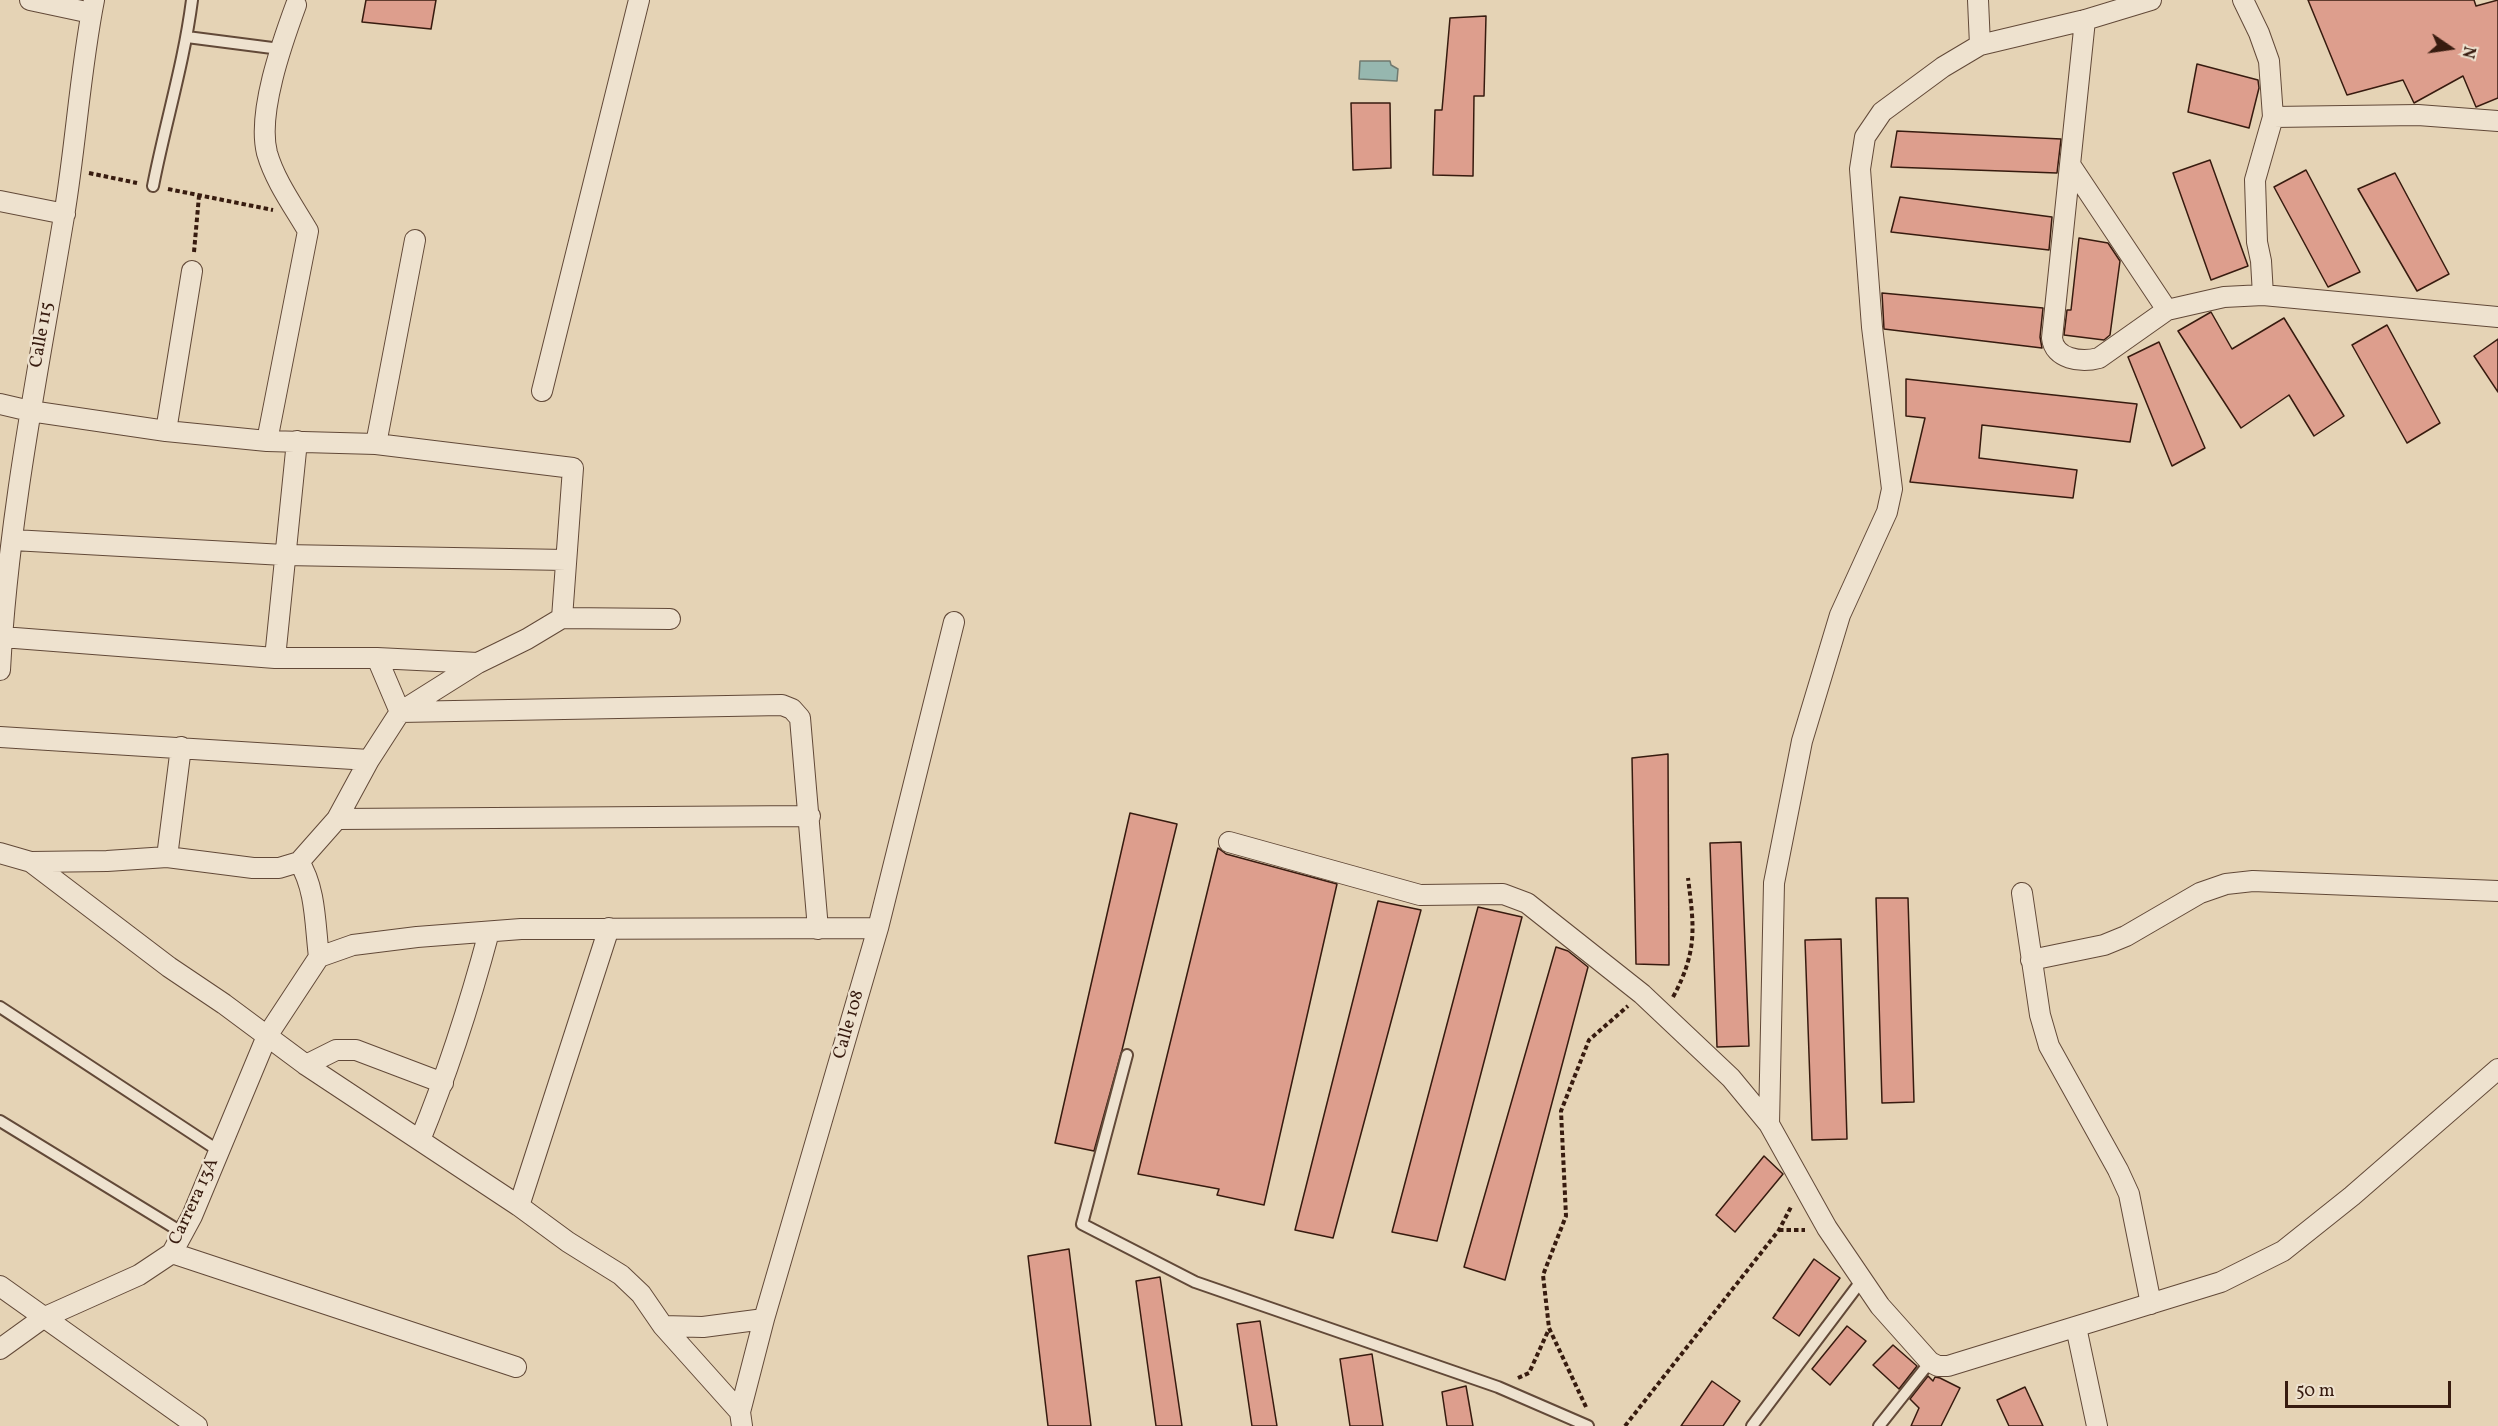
<!DOCTYPE html>
<html>
<head>
<meta charset="utf-8">
<style>
	body { margin:0 }
	#map { position:relative; width:2498px; height:1426px; overflow:hidden; background:#e5d3b5; font-family:Vollkorn,serif }
	canvas { display:block }
	.north { position:absolute; left:2420px; top:18px; width:60px; height:60px; -webkit-text-stroke:4px #eee2cf; paint-order:stroke; rotate:103deg; font-size:16px; font-weight:700; line-height:24px; text-align:center; color:#371b0f }
	.north::after { content:''; display:block; margin:auto; width:21px; height:27px; background:#371b0f; clip-path:polygon(50% 0,100% 100%,50% 72%,0 100%) }
	.scale { position:absolute; left:2285px; top:1381px; width:166px; height:27px; box-sizing:border-box; border:3px solid #371b0f; border-top:0; padding-left:8px; font-size:18px; line-height:21px; white-space:nowrap; color:#371b0f; -webkit-text-stroke:4px #eee2cf; paint-order:stroke }
</style>
</head>
<body>
<div id="map">
<canvas width="2498" height="1426"></canvas>
<div class="north">N</div>
<div class="scale">50 m</div>
</div>
<script>
const c = document.querySelector('canvas').getContext('2d');
c.lineJoin = 'round';
function fill(path, color) { c.fillStyle = color; c.fill(path, 'evenodd'); }
function stroke(path, color, width, dash) { c.strokeStyle = color; c.lineWidth = width; c.lineCap = dash ? 'butt' : 'round'; c.setLineDash(dash || []); c.stroke(path); }
function write(font, color, halo, rows, align = 'center') {
  c.font = font + ' Vollkorn,serif'; c.lineWidth = 5; c.setLineDash([]); c.textBaseline = 'middle'; c.strokeStyle = halo; c.fillStyle = color; for (const [text, x, y, turn = 0] of rows) {
    c.save(); c.translate(x, y); c.rotate((+turn || 0) * Math.PI / 180); c.textAlign = isNaN(turn) ? turn : align; if (halo) c.strokeText(text, 0, 0); c.fillText(text, 0, 0); c.restore();
  }
}
const water = new Path2D(`
	M 1360,61 L 1390,61 L 1391,65 L 1398,69 L 1397,81 L 1359,79 Z`);
const building = new Path2D(`
	M 366,0 L 436,0 L 431,29 L 362,22 Z
	M 2308,0 L 2474,0 L 2476,6 L 2498,0 L 2498,98 L 2476,107 L 2463,76 L 2414,103 L 2403,80 L 2347,95 Z
	M 1486,16 L 1484,96 L 1474,96 L 1473,176 L 1433,175 L 1435,110 L 1442,110 L 1450,18 Z
	M 2197,64 L 2258,80 L 2259,88 L 2249,128 L 2188,112 Z
	M 1351,103 L 1390,103 L 1391,168 L 1353,170 Z
	M 1897,131 L 2061,139 L 2057,173 L 1891,167 Z
	M 2210,160 L 2248,266 L 2211,280 L 2173,173 Z
	M 2306,170 L 2360,272 L 2328,287 L 2274,187 Z
	M 2395,173 L 2449,274 L 2417,291 L 2358,189 Z
	M 1900,197 L 2052,217 L 2049,250 L 1891,232 Z
	M 2079,238 L 2108,243 L 2120,261 L 2110,335 L 2104,340 L 2064,335 L 2067,310 L 2071,310 Z
	M 1882,293 L 2043,308 L 2040,337 L 2042,348 L 1884,329 Z
	M 2211,312 L 2232,349 L 2284,318 L 2344,416 L 2314,436 L 2289,395 L 2241,428 L 2178,331 Z
	M 2387,325 L 2440,423 L 2407,443 L 2352,345 Z
	M 2498,339 L 2498,392 L 2474,356 Z
	M 2159,342 L 2205,448 L 2172,466 L 2128,357 Z
	M 1906,379 L 2137,404 L 2130,442 L 1982,425 L 1979,458 L 2077,470 L 2073,498 L 1910,482 L 1925,418 L 1906,416 Z
	M 1668,754 L 1669,965 L 1636,964 L 1632,758 Z
	M 1130,813 L 1177,824 L 1122,1050 L 1094,1151 L 1055,1143 Z
	M 1741,842 L 1749,1046 L 1717,1047 L 1710,843 Z
	M 1218,848 L 1226,854 L 1337,884 L 1264,1205 L 1217,1195 L 1219,1189 L 1138,1174 Z
	M 1876,898 L 1908,898 L 1914,1102 L 1882,1103 Z
	M 1378,901 L 1421,910 L 1333,1238 L 1295,1230 Z
	M 1478,907 L 1522,917 L 1437,1241 L 1392,1232 Z
	M 1841,939 L 1847,1139 L 1812,1140 L 1805,940 Z
	M 1556,947 L 1568,951 L 1588,967 L 1505,1280 L 1464,1267 Z
	M 1764,1156 L 1783,1174 L 1735,1232 L 1716,1215 Z
	M 1069,1249 L 1091,1426 L 1048,1426 L 1028,1256 Z
	M 1814,1259 L 1840,1278 L 1799,1336 L 1773,1318 Z
	M 1160,1277 L 1182,1426 L 1156,1426 L 1136,1281 Z
	M 1260,1321 L 1277,1426 L 1252,1426 L 1237,1324 Z
	M 1847,1326 L 1866,1341 L 1830,1385 L 1812,1369 Z
	M 1893,1345 L 1917,1366 L 1899,1389 L 1873,1365 Z
	M 1372,1354 L 1383,1426 L 1350,1426 L 1340,1359 Z
	M 1928,1376 L 1933,1381 L 1935,1377 L 1940,1378 L 1960,1388 L 1941,1426 L 1911,1426 L 1919,1408 L 1910,1399 Z
	M 1712,1381 L 1740,1401 L 1723,1426 L 1681,1426 Z
	M 1466,1386 L 1473,1426 L 1447,1426 L 1442,1392 Z
	M 2025,1387 L 2043,1426 L 2009,1426 L 1997,1400 Z`);
const path = new Path2D(`
	M 89,173 L 137,183
	M 168,189 L 273,210
	M 194,252 L 199,196
	M 1673,997 C 1698,951 1694,926 1688,878
	M 1779,1230 L 1805,1230
	M 1518,1378 L 1529,1373 L 1549,1329
	M 1586,1407 L 1549,1328 L 1543,1275 L 1566,1216 L 1561,1111 L 1589,1040 L 1628,1006
	M 1625,1426 L 1779,1230 L 1791,1207`);
const lane = new Path2D(`
	M 187,37 L 280,49
	M 153,186 C 165,124 184,63 192,0
	M 0,1007 L 219,1151
	M 1127,1055 L 1082,1224 L 1195,1282 L 1498,1387 L 1588,1426
	M 0,1121 L 183,1233
	M 1752,1426 L 1862,1280
	M 1879,1426 L 1930,1362`);
const street = new Path2D(`
	M 30,0 L 91,13
	M 1978,0 L 1980,45
	M 2243,0 L 2259,33 L 2269,61 L 2273,117 L 2255,180 L 2257,242 L 2261,261 L 2263,295
	M 2085,20 L 2052,338 C 2054,359 2081,363 2099,358 L 2167,310 L 2224,297 L 2263,295 L 2498,317
	M 2273,117 L 2418,115 L 2498,121
	M 2071,166 L 2167,310
	M 0,201 L 65,214
	M 542,391 L 639,0
	M 0,404 L 30,411 L 166,431 L 267,441 L 376,444 L 573,468 L 562,618
	M 166,431 L 192,271
	M 267,441 L 308,231 C 294,207 275,181 267,153 C 257,113 282,43 296,5
	M 376,444 L 415,240
	M 13,540 L 284,555 L 566,560
	M 2,637 L 275,658 L 377,658 L 478,663
	M 275,658 L 297,441
	M 377,658 L 400,712 L 782,705 L 792,709 L 800,718 L 818,929
	M 0,670 C 8,517 39,367 64,216 C 76,144 80,71 94,0
	M 0,737 L 369,760
	M 337,819 L 810,816
	M 1229,842 L 1420,895 L 1503,894 L 1527,903 L 1642,994 L 1731,1078 L 1769,1124 L 1827,1228 L 1880,1306 L 1930,1362 L 1938,1366 L 1948,1366 L 2221,1282 L 2283,1251 L 2352,1196 L 2498,1069
	M 0,853 L 31,862 L 169,967 L 224,1004 L 306,1065 L 519,1206 L 568,1242 L 621,1275 L 641,1294 L 663,1326 L 740,1412
	M 167,857 L 181,747
	M 31,862 L 107,861 L 167,857 L 253,868 L 279,868 L 299,862 L 337,819 L 369,760 L 400,712 L 478,663 L 527,639 L 562,618 L 670,619
	M 299,862 C 316,888 315,926 319,957
	M 2022,893 L 2040,1015 L 2049,1046 L 2118,1170 L 2129,1194 L 2151,1304
	M 2031,960 L 2104,945 L 2126,936 L 2200,893 L 2226,884 L 2253,881 L 2498,891
	M 306,1065 L 336,1050 L 356,1050 L 443,1083
	M 1769,1124 L 1774,883 L 1802,741 L 1840,615 L 1887,512 L 1892,489 L 1872,327 L 1860,169 L 1865,137 L 1882,112 L 1943,67 L 1980,45 L 2085,20 L 2151,0
	M 420,1140 C 448,1072 470,1003 489,932
	M 519,1206 L 609,928
	M 172,1253 L 516,1367
	M 0,1286 L 197,1426
	M 663,1326 L 703,1327 L 764,1319
	M 2076,1327 L 2097,1426
	M 0,1349 L 43,1318 L 139,1275 L 172,1253 L 192,1216 L 267,1036 L 319,957 L 353,945 L 417,937 L 521,929 L 878,928
	M 742,1426 L 740,1412 L 764,1319 L 878,928 L 954,622`);
const streetNames = [
	["Calle 115",43,335,-80],
	["Calle 108",850,1025,-74],
	["Carrera 13A",195,1202,-65]
];
fill(water, '#96b7af');
stroke(water, '#70796f', 1.5);
fill(building, '#dd9e8d');
stroke(building, '#371b0f', 1.5);
stroke(lane, '#624938', 14);
stroke(street, '#624938', 22);
stroke(path, '#371b0f', 4, [4.5, 3]);
stroke(lane, '#eee2cf', 10);
stroke(street, '#eee2cf', 20);
write('18px', '#371b0f', '#eee2cf', streetNames);
</script>
</body>
</html>
